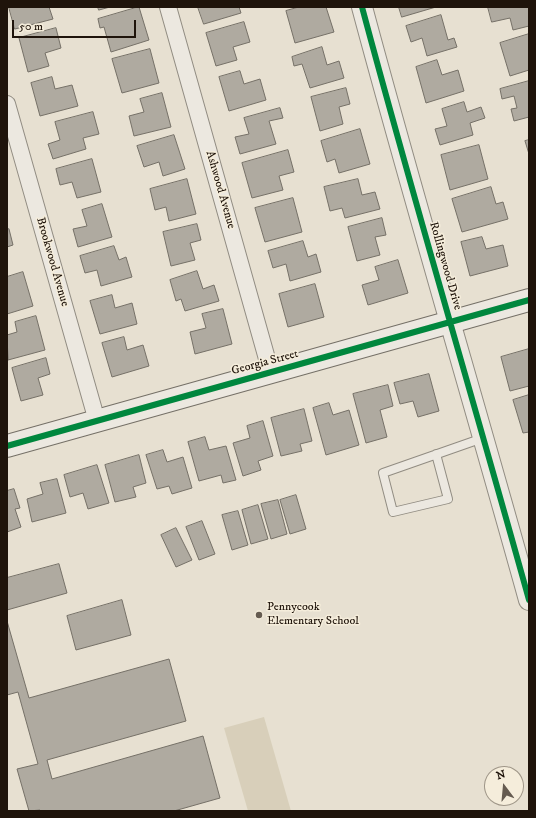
<!DOCTYPE html>
<html>
<head>
<meta charset="utf-8">
<style>
	body { margin:0 }
	#map { position:relative; width:536px; height:818px; overflow:hidden; background:#e7e0d1; font-family:"IM FELL DW Pica",serif }
	canvas { display:block }
	.frame { position:absolute; inset:0; border:8px solid #1f140b; pointer-events:none }
	.north { position:absolute; left:484px; top:766px; width:40px; height:40px; box-sizing:border-box; background:#f5eddb; border:1px solid #9f9688; border-radius:50%; rotate:344deg; font-size:11px; font-weight:700; line-height:16px; text-align:center; color:#1f140b }
	.north::after { content:''; display:block; margin:auto; width:14px; height:18px; background:#655b50; clip-path:polygon(50% 0,100% 100%,50% 72%,0 100%) }
	.scale { position:absolute; left:12px; top:20px; width:124px; height:18px; box-sizing:border-box; border:2px solid #1f140b; border-top:0; padding-left:5px; font-size:12px; line-height:14px; white-space:nowrap; color:#1f140b; -webkit-text-stroke:3px #f5eddb; paint-order:stroke }
</style>
</head>
<body>
<div id="map">
<canvas width="536" height="818"></canvas>
<div class="frame"></div>
<div class="north">N</div>
<div class="scale">50 m</div>
</div>
<script>
const c = document.querySelector('canvas').getContext('2d');
c.lineJoin = 'round';
function fill(path, color) { c.fillStyle = color; c.fill(path, 'evenodd'); }
function stroke(path, color, width, dash) { c.strokeStyle = color; c.lineWidth = width; c.lineCap = dash ? 'butt' : 'round'; c.setLineDash(dash || []); c.stroke(path); }
function write(font, color, halo, rows, align = 'center') {
  c.font = font + ' "IM FELL DW Pica",serif'; c.lineWidth = 3; c.setLineDash([]); c.textBaseline = 'middle'; c.strokeStyle = halo; c.fillStyle = color; for (const [text, x, y, turn = 0] of rows) {
    c.save(); c.translate(x, y); c.rotate((+turn || 0) * Math.PI / 180); c.textAlign = isNaN(turn) ? turn : align; if (halo) c.strokeText(text, 0, 0); c.fillText(text, 0, 0); c.restore();
  }
}
const green = new Path2D(`
	M 264,717 L 291,811 L 248,811 L 224,728 Z`);
const building = new Path2D(`
	M 9,7 L 49,7 L 53,19 L 15,29 Z
	M 98,7 L 110,7 L 99,10 Z
	M 139,7 L 149,40 L 111,52 L 104,27 L 100,28 L 98,19 Z
	M 198,7 L 239,7 L 241,13 L 204,24 Z
	M 299,7 L 326,7 L 334,32 L 295,43 L 286,11 Z
	M 399,7 L 436,7 L 402,17 Z
	M 488,7 L 529,7 L 529,26 L 513,30 L 510,18 L 492,22 Z
	M 441,15 L 448,40 L 454,38 L 457,47 L 427,56 L 422,38 L 411,42 L 406,26 Z
	M 244,22 L 250,42 L 233,47 L 237,60 L 216,66 L 206,33 Z
	M 56,28 L 61,48 L 45,53 L 49,66 L 28,72 L 19,38 Z
	M 529,34 L 529,70 L 510,76 L 500,43 Z
	M 322,47 L 327,65 L 339,61 L 344,78 L 310,88 L 302,64 L 294,66 L 292,57 Z
	M 150,49 L 159,83 L 122,93 L 112,59 Z
	M 437,60 L 442,75 L 458,70 L 464,91 L 426,103 L 416,67 Z
	M 240,71 L 244,84 L 260,79 L 266,100 L 229,111 L 219,77 Z
	M 52,77 L 55,89 L 72,85 L 78,106 L 40,116 L 31,83 Z
	M 529,81 L 529,117 L 514,121 L 511,109 L 517,108 L 514,96 L 502,99 L 500,89 Z
	M 346,88 L 350,104 L 339,107 L 343,124 L 320,131 L 311,97 Z
	M 162,93 L 171,127 L 134,136 L 129,116 L 144,112 L 140,99 Z
	M 464,102 L 467,112 L 481,107 L 485,118 L 470,123 L 473,135 L 440,145 L 435,129 L 447,126 L 442,109 Z
	M 280,108 L 283,118 L 269,121 L 276,144 L 240,154 L 235,137 L 249,134 L 244,118 Z
	M 93,112 L 99,134 L 83,138 L 86,149 L 53,159 L 48,144 L 60,140 L 55,122 Z
	M 360,129 L 370,164 L 339,173 L 335,159 L 327,162 L 321,141 Z
	M 174,135 L 185,169 L 163,176 L 159,162 L 144,167 L 137,146 Z
	M 529,140 L 529,154 L 525,141 Z
	M 479,145 L 488,179 L 450,190 L 441,155 Z
	M 288,150 L 294,172 L 279,176 L 283,190 L 252,198 L 242,163 Z
	M 92,159 L 101,192 L 77,198 L 72,182 L 60,185 L 56,169 Z
	M 187,179 L 196,214 L 169,221 L 166,207 L 155,210 L 150,189 Z
	M 358,179 L 362,195 L 375,192 L 380,209 L 345,218 L 342,208 L 330,211 L 324,187 Z
	M 491,187 L 496,204 L 503,202 L 508,219 L 462,232 L 452,199 Z
	M 293,198 L 302,232 L 265,242 L 255,208 Z
	M 102,204 L 112,237 L 78,247 L 73,229 L 87,226 L 82,210 Z
	M 382,218 L 386,235 L 375,237 L 380,255 L 357,261 L 348,227 Z
	M 197,224 L 201,240 L 190,243 L 195,260 L 171,266 L 163,232 Z
	M 9,229 L 13,245 L 7,247 L 7,230 Z
	M 482,237 L 486,249 L 503,245 L 508,266 L 470,276 L 461,242 Z
	M 303,241 L 308,257 L 316,254 L 321,272 L 290,281 L 286,264 L 273,268 L 268,251 Z
	M 114,246 L 119,260 L 126,257 L 132,277 L 101,286 L 97,270 L 85,273 L 80,256 Z
	M 398,260 L 408,293 L 368,305 L 362,285 L 379,280 L 375,267 Z
	M 197,271 L 203,289 L 214,285 L 219,301 L 185,311 L 181,299 L 176,301 L 170,280 Z
	M 23,272 L 33,306 L 7,314 L 7,277 Z
	M 315,284 L 324,317 L 288,327 L 279,294 Z
	M 112,295 L 115,308 L 132,303 L 137,324 L 100,334 L 90,301 Z
	M 223,309 L 232,344 L 195,354 L 190,332 L 206,328 L 202,314 Z
	M 36,316 L 45,350 L 8,360 L 7,335 L 17,332 L 15,322 Z
	M 124,337 L 127,350 L 143,345 L 149,366 L 112,377 L 102,343 Z
	M 529,349 L 529,386 L 510,391 L 501,357 Z
	M 46,358 L 50,374 L 38,378 L 43,395 L 21,401 L 12,368 Z
	M 429,374 L 439,411 L 418,417 L 413,401 L 400,404 L 394,383 Z
	M 388,385 L 393,406 L 380,410 L 387,437 L 366,443 L 353,394 Z
	M 529,395 L 529,432 L 523,433 L 513,400 Z
	M 329,403 L 333,415 L 349,410 L 359,445 L 326,455 L 313,408 Z
	M 304,409 L 312,441 L 300,444 L 302,451 L 281,456 L 271,418 Z
	M 263,421 L 273,456 L 258,461 L 261,470 L 243,476 L 233,443 L 250,438 L 247,426 Z
	M 205,437 L 209,450 L 226,446 L 236,480 L 223,483 L 221,475 L 199,481 L 188,442 Z
	M 163,450 L 167,462 L 183,457 L 192,488 L 172,494 L 169,486 L 157,489 L 146,455 Z
	M 139,455 L 146,483 L 133,487 L 136,497 L 115,502 L 105,465 Z
	M 97,465 L 109,503 L 88,509 L 83,493 L 70,497 L 64,475 Z
	M 57,479 L 66,513 L 32,522 L 27,499 L 43,494 L 40,483 Z
	M 14,489 L 20,508 L 15,509 L 21,527 L 7,532 L 7,491 Z
	M 296,495 L 306,529 L 290,534 L 280,500 Z
	M 278,500 L 287,534 L 271,539 L 261,504 Z
	M 258,505 L 268,539 L 251,544 L 242,510 Z
	M 238,511 L 248,545 L 232,550 L 222,515 Z
	M 202,521 L 215,554 L 199,560 L 186,527 Z
	M 176,528 L 192,560 L 176,567 L 161,535 Z
	M 59,564 L 67,593 L 7,610 L 7,578 Z
	M 122,600 L 131,635 L 76,650 L 67,616 Z
	M 7,621 L 29,698 L 169,659 L 186,721 L 47,760 L 52,779 L 203,736 L 220,798 L 174,811 L 41,811 L 40,810 L 29,811 L 17,769 L 38,764 L 18,692 L 7,695 Z`);
const service = new Path2D(`
	M 436,454 L 448,499 L 393,512 L 383,473 L 483,438`);
const minor = new Path2D(`
	M 168,7 L 271,373
	M 7,104 L 97,421`);
const tertiary = new Path2D(`
	M 362,7 C 415,205 474,402 529,600`);
const secondary = new Path2D(`
	M 7,446 L 529,300`);
const cycleway = new Path2D(`
	M 362,7 C 415,205 474,402 529,600
	M 7,446 L 529,300`);
const markers = [
	[259,615,4,"#655b50"]
];
const streetNames = [
	["Ashwood Avenue",220,190,74],
	["Brookwood Avenue",52,262,74],
	["Rollingwood Drive",445,266,74],
	["Georgia Street",265,363,-15]
];
const poiNames = [
	["Pennycook",267,608],
	["Elementary School",267,622]
];
fill(green, '#d8cfba');
fill(building, '#afaaa0');
stroke(building, '#757067', 1);
stroke(service, '#918c82', 10);
stroke(minor, '#918c82', 18);
stroke(tertiary, '#918c82', 22);
stroke(secondary, '#757067', 24);
stroke(service, '#ece8e0', 8);
stroke(minor, '#ece8e0', 16);
stroke(tertiary, '#ece8e0', 20);
stroke(secondary, '#ece8e0', 22);
stroke(cycleway, '#00873e', 6);
for (const [x, y, r, color] of markers) { const dot = new Path2D(); dot.arc(x, y, r, 0, 2 * Math.PI); c.fillStyle = color; c.fill(dot); stroke(dot, '#f5eddb', 1.5); }
write('12px', '#1f140b', '#f5eddb', streetNames);
write('12px', '#1f140b', '#f5eddb', poiNames, 'left');
</script>
</body>
</html>
